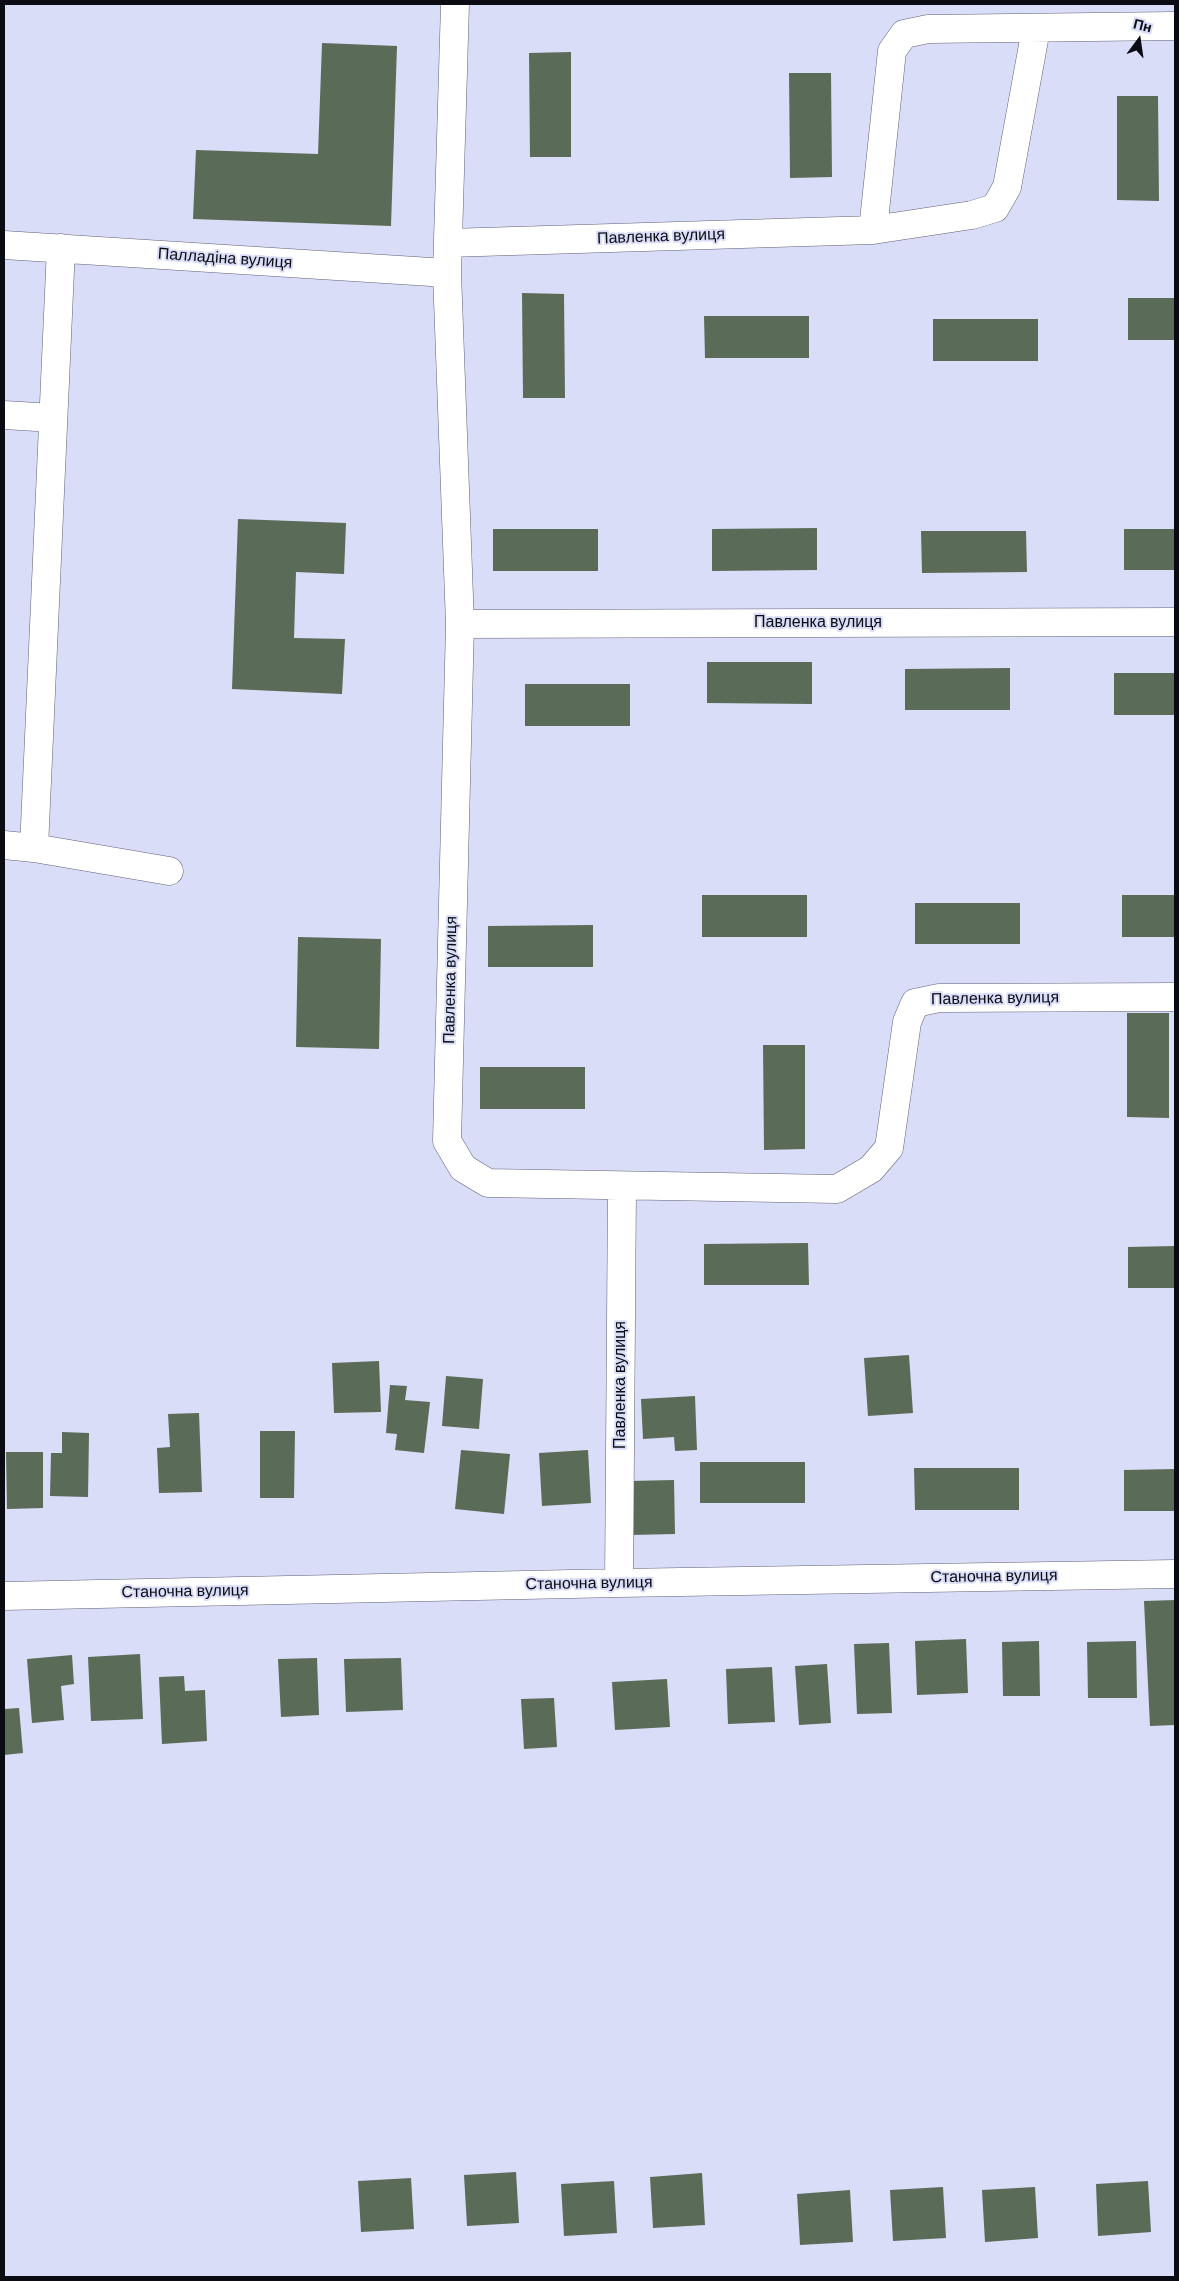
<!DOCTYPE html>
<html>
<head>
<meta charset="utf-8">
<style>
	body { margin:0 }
	#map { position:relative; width:1179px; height:2281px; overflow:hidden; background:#d9ddf7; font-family:"DM Sans",sans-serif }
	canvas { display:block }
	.frame { position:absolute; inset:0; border:5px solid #0a0b13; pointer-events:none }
	.north { position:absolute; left:1114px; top:15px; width:50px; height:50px; -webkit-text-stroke:4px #d9ddf7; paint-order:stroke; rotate:14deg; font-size:14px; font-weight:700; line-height:20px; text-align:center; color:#0a0b13 }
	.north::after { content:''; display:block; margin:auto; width:18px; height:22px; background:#0a0b13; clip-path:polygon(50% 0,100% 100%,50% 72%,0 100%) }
</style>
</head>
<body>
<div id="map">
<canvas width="1179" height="2281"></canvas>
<div class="frame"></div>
<div class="north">Пн</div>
</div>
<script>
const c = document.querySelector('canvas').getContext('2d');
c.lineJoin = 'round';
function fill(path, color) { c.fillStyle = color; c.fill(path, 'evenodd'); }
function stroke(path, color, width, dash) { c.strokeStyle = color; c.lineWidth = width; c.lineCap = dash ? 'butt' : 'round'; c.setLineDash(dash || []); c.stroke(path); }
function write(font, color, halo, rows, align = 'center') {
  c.font = font + ' "DM Sans",sans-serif'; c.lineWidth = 4; c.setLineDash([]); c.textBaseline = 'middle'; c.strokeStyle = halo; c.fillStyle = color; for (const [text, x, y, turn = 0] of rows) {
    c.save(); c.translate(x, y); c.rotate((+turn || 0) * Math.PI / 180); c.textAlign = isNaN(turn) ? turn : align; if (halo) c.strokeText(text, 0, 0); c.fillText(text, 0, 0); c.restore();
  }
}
const building = new Path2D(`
	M 322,43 L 397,46 L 391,226 L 193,219 L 196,150 L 318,154 Z
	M 571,52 L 571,157 L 530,157 L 529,53 Z
	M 789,73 L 831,73 L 832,177 L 790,178 Z
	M 1117,96 L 1158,96 L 1159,201 L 1117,200 Z
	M 522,293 L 564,294 L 565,398 L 523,398 Z
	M 1128,298 L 1175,298 L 1175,340 L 1128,340 Z
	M 704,316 L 809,316 L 809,358 L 705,358 Z
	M 933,319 L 1038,319 L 1038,361 L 933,361 Z
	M 238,519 L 346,523 L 344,574 L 296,572 L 294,638 L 345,639 L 342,694 L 232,689 Z
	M 817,528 L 817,570 L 712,571 L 712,529 Z
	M 493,529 L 598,529 L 598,571 L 493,571 Z
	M 1124,529 L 1175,529 L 1175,570 L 1124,570 Z
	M 921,531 L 1026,531 L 1027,572 L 922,573 Z
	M 707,662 L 812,662 L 812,704 L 707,703 Z
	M 1010,668 L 1010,710 L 905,710 L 905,669 Z
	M 1114,673 L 1175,673 L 1175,715 L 1114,715 Z
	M 525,684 L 630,684 L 630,726 L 525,726 Z
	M 702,895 L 807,895 L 807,937 L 702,937 Z
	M 1122,895 L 1175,895 L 1175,937 L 1122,937 Z
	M 915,903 L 1020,903 L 1020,944 L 915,944 Z
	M 593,925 L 593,967 L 488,967 L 488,926 Z
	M 298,937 L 381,939 L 379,1049 L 296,1047 Z
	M 1127,1013 L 1169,1013 L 1169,1118 L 1127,1117 Z
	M 763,1045 L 805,1045 L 805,1149 L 764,1150 Z
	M 480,1067 L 585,1067 L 585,1109 L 480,1109 Z
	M 808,1243 L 809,1285 L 704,1285 L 704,1244 Z
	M 1175,1246 L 1175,1288 L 1128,1288 L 1128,1247 Z
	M 909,1355 L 913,1413 L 868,1416 L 864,1358 Z
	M 379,1361 L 381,1412 L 334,1413 L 332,1363 Z
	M 446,1376 L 483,1379 L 479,1429 L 442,1426 Z
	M 390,1385 L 407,1386 L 405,1400 L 430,1402 L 424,1453 L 395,1450 L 397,1434 L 386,1433 Z
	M 695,1396 L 697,1450 L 675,1451 L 674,1437 L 643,1439 L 641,1399 Z
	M 199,1413 L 202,1492 L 159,1493 L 157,1448 L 170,1447 L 168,1414 Z
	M 260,1431 L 295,1431 L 294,1498 L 260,1498 Z
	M 62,1432 L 89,1433 L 88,1497 L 50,1496 L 51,1453 L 62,1453 Z
	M 461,1450 L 510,1454 L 504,1514 L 455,1509 Z
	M 588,1450 L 591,1503 L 542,1506 L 539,1453 Z
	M 6,1452 L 43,1452 L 43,1508 L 7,1509 Z
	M 700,1462 L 805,1462 L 805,1503 L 700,1503 Z
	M 914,1468 L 1019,1468 L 1019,1510 L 915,1510 Z
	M 1175,1469 L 1175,1511 L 1124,1511 L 1124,1470 Z
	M 674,1480 L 675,1534 L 631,1535 L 629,1481 Z
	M 1175,1600 L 1175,1725 L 1150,1726 L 1144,1601 Z
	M 966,1639 L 968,1693 L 917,1695 L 915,1641 Z
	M 1039,1641 L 1040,1696 L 1003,1696 L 1002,1642 Z
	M 1136,1641 L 1137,1698 L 1088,1698 L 1087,1642 Z
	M 889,1643 L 892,1713 L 857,1714 L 854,1644 Z
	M 140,1654 L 143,1719 L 91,1721 L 88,1657 Z
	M 72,1655 L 74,1684 L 61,1686 L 64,1720 L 32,1723 L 27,1659 Z
	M 317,1658 L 319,1715 L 281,1717 L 278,1659 Z
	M 401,1658 L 403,1710 L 346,1712 L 344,1659 Z
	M 827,1664 L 831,1723 L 799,1725 L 795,1666 Z
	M 772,1667 L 775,1722 L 728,1724 L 726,1669 Z
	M 184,1676 L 185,1691 L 205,1690 L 207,1741 L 162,1744 L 159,1677 Z
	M 667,1679 L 670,1727 L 615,1730 L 612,1682 Z
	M 554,1698 L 557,1747 L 524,1749 L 521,1699 Z
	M 19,1708 L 23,1753 L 4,1755 L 4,1709 Z
	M 516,2172 L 519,2223 L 467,2226 L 464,2175 Z
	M 702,2173 L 705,2225 L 653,2228 L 650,2177 Z
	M 411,2178 L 414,2229 L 361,2232 L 358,2181 Z
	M 614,2181 L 617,2233 L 564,2236 L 561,2184 Z
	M 1148,2181 L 1151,2232 L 1098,2236 L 1096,2184 Z
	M 943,2187 L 946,2238 L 893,2241 L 890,2190 Z
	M 1035,2187 L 1038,2238 L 985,2242 L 982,2190 Z
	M 850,2190 L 853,2242 L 800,2245 L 797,2194 Z`);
const minor = new Path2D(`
	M 455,4 L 447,273 L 460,624 L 447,1141 L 463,1168 L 488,1183 L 837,1189 L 871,1169 L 889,1148 L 907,1022 L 915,1003 L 939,998 L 1175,997
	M 873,230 L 892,51 L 904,34 L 928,29 L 1175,26
	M 448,243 L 873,230 L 972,215 L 995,208 L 1007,187 L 1036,29
	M 4,245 L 447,273
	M 4,415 L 53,418
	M 460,624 L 1175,622
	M 4,845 L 34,848 L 169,871
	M 34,848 L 61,248
	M 619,1583 L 622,1187
	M 4,1596 L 619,1583 L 1175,1574`);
const streetNames = [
	["Павленка вулиця",661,237,-2],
	["Палладіна вулиця",225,259,4],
	["Павленка вулиця",818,623],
	["Павленка вулиця",451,980,-89],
	["Павленка вулиця",995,999,-1],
	["Павленка вулиця",621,1385,-90],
	["Станочна вулиця",994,1577,-1],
	["Станочна вулиця",589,1584,-1],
	["Станочна вулиця",185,1592,-1]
];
fill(building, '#5a6b58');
stroke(minor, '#5e6177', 29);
stroke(minor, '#fff', 28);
write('16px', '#0a0b13', '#d9ddf7', streetNames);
</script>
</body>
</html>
